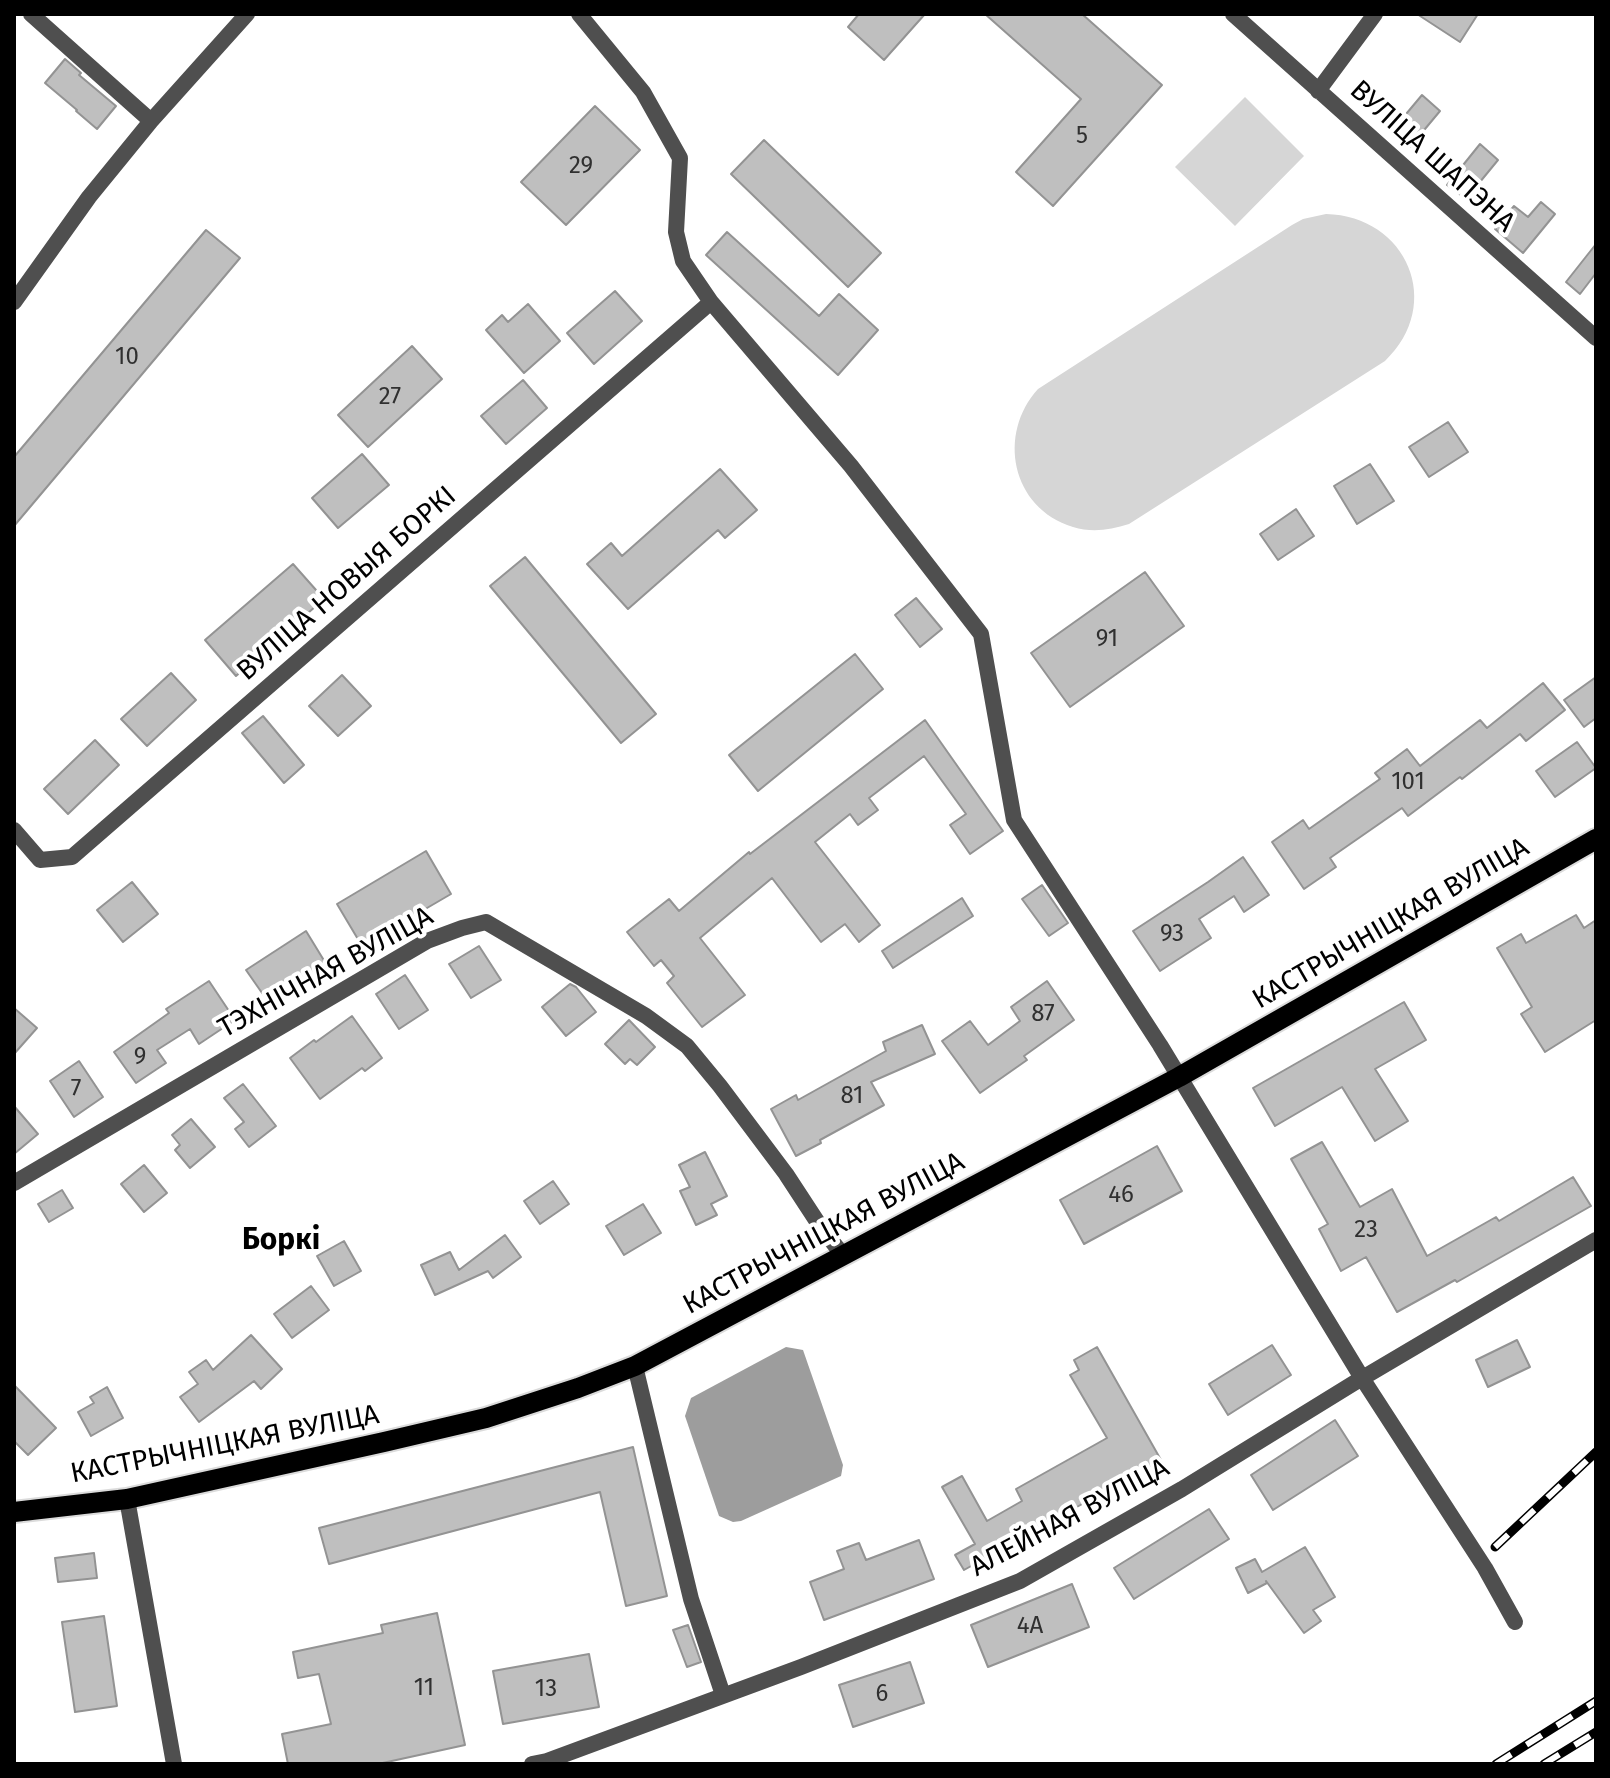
<!DOCTYPE html>
<html>
<head>
<meta charset="utf-8">
<style>
	body { margin:0 }
	#map { position:relative; width:1610px; height:1778px; overflow:hidden; background:#fff; font-family:"Fira Sans",sans-serif }
	canvas { display:block }
	.frame { position:absolute; inset:0; border:16px solid #000; pointer-events:none }
</style>
</head>
<body>
<div id="map">
<canvas width="1610" height="1778"></canvas>
<div class="frame"></div>
</div>
<script>
const c = document.querySelector('canvas').getContext('2d');
c.lineJoin = 'round';
function fill(path, color) { c.fillStyle = color; c.fill(path, 'evenodd'); }
function stroke(path, color, width, dash) { c.strokeStyle = color; c.lineWidth = width; c.lineCap = dash ? 'butt' : 'round'; c.setLineDash(dash || []); c.stroke(path); }
function write(font, color, halo, rows, align = 'center') {
  c.font = font + ' "Fira Sans",sans-serif'; c.lineWidth = 8; c.setLineDash([]); c.textBaseline = 'middle'; c.strokeStyle = halo; c.fillStyle = color; for (const [text, x, y, turn = 0] of rows) {
    c.save(); c.translate(x, y); c.rotate((+turn || 0) * Math.PI / 180); c.textAlign = isNaN(turn) ? turn : align; if (halo) c.strokeText(text, 0, 0); c.fillText(text, 0, 0); c.restore();
  }
}
const green = new Path2D(`
	M 1245,97 L 1304,156 L 1235,226 L 1175,167 Z
	M 1326,214 C 1407,216 1445,304 1385,361 L 1129,524 C 1110,530 1092,533 1073,527 C 1011,508 997,434 1038,389 L 1292,225 L 1303,219 Z`);
const water = new Path2D(`
	M 786,1347 L 803,1350 L 843,1465 L 841,1476 L 741,1521 L 733,1522 L 719,1516 L 685,1416 L 691,1398 Z`);
const building = new Path2D(`
	M 859,14 L 925,14 L 884,60 L 848,27 Z
	M 985,14 L 1082,14 L 1162,85 L 1053,206 L 1016,172 L 1081,99 Z
	M 1417,14 L 1478,14 L 1460,42 Z
	M 65,59 L 81,73 L 79,75 L 116,106 L 97,129 L 76,111 L 77,110 L 45,83 Z
	M 1422,95 L 1440,111 L 1410,147 L 1391,132 Z
	M 595,106 L 640,150 L 566,225 L 521,182 Z
	M 764,140 L 881,253 L 848,287 L 731,174 Z
	M 1480,144 L 1498,160 L 1466,199 L 1447,185 Z
	M 1541,202 L 1555,214 L 1523,253 L 1495,229 L 1514,206 L 1528,217 Z
	M 206,230 L 240,258 L 14,526 L 14,457 Z
	M 727,232 L 819,316 L 839,294 L 878,330 L 838,375 L 706,255 Z
	M 1596,244 L 1596,273 L 1580,294 L 1566,282 Z
	M 615,291 L 642,321 L 594,364 L 567,333 Z
	M 528,304 L 560,341 L 524,373 L 486,330 L 502,315 L 508,322 Z
	M 412,346 L 442,379 L 368,447 L 338,415 Z
	M 523,380 L 547,408 L 506,444 L 481,416 Z
	M 1448,422 L 1468,452 L 1429,477 L 1409,447 Z
	M 362,454 L 389,485 L 338,528 L 312,498 Z
	M 1370,464 L 1394,501 L 1357,524 L 1334,486 Z
	M 720,469 L 757,510 L 725,538 L 718,530 L 628,609 L 587,564 L 611,543 L 622,556 Z
	M 1296,509 L 1314,536 L 1278,560 L 1260,534 Z
	M 525,557 L 656,714 L 621,743 L 490,586 Z
	M 293,564 L 324,599 L 236,676 L 205,640 Z
	M 1145,572 L 1184,626 L 1070,707 L 1031,653 Z
	M 916,598 L 942,629 L 920,647 L 895,615 Z
	M 855,654 L 883,689 L 758,791 L 729,755 Z
	M 171,673 L 196,700 L 147,746 L 121,719 Z
	M 342,675 L 371,706 L 338,736 L 309,706 Z
	M 1596,677 L 1596,718 L 1584,727 L 1564,700 Z
	M 1543,683 L 1565,710 L 1526,741 L 1520,734 L 1462,779 L 1460,777 L 1408,816 L 1402,808 L 1330,858 L 1336,867 L 1304,889 L 1272,842 L 1303,820 L 1309,829 L 1380,779 L 1375,773 L 1407,749 L 1420,766 L 1480,720 L 1487,728 Z
	M 263,716 L 304,765 L 284,783 L 242,733 Z
	M 925,720 L 1003,831 L 970,854 L 950,825 L 966,814 L 924,756 L 869,798 L 878,810 L 858,825 L 850,814 L 815,842 L 880,925 L 859,942 L 845,924 L 821,942 L 772,878 L 700,938 L 745,995 L 702,1027 L 667,983 L 674,976 L 661,960 L 654,966 L 627,932 L 669,899 L 679,911 L 749,852 L 750,854 Z
	M 95,740 L 119,765 L 68,814 L 44,789 Z
	M 1577,742 L 1596,768 L 1555,797 L 1536,771 Z
	M 426,851 L 451,894 L 362,946 L 337,904 Z
	M 1243,857 L 1269,895 L 1244,912 L 1234,896 L 1199,919 L 1211,938 L 1160,971 L 1133,931 L 1208,882 Z
	M 132,882 L 158,914 L 123,942 L 97,910 Z
	M 1042,885 L 1068,923 L 1049,936 L 1022,899 Z
	M 962,898 L 973,916 L 893,968 L 882,951 Z
	M 1576,915 L 1584,928 L 1596,920 L 1596,1020 L 1545,1052 L 1521,1014 L 1532,1007 L 1497,948 L 1521,934 L 1526,943 Z
	M 306,931 L 328,967 L 303,983 L 302,981 L 269,1003 L 246,970 Z
	M 479,946 L 501,980 L 471,998 L 449,964 Z
	M 405,975 L 428,1010 L 399,1029 L 376,994 Z
	M 209,981 L 235,1020 L 199,1044 L 190,1029 L 157,1050 L 166,1063 L 136,1083 L 114,1052 L 169,1013 L 166,1009 Z
	M 1047,981 L 1074,1020 L 1024,1056 L 1027,1060 L 980,1093 L 942,1041 L 970,1021 L 988,1045 L 1020,1021 L 1011,1007 Z
	M 570,984 L 576,987 L 596,1012 L 566,1036 L 542,1007 Z
	M 1404,1002 L 1426,1040 L 1375,1069 L 1408,1121 L 1375,1141 L 1342,1087 L 1275,1126 L 1253,1088 Z
	M 14,1008 L 37,1028 L 14,1054 Z
	M 352,1016 L 382,1058 L 365,1071 L 362,1068 L 320,1099 L 290,1058 L 314,1040 L 316,1042 Z
	M 629,1020 L 655,1047 L 637,1065 L 630,1059 L 625,1064 L 605,1044 Z
	M 922,1025 L 935,1054 L 871,1082 L 884,1105 L 820,1140 L 821,1143 L 796,1156 L 771,1109 L 796,1095 L 798,1100 L 886,1051 L 883,1042 Z
	M 79,1061 L 103,1097 L 74,1117 L 50,1081 Z
	M 243,1084 L 276,1126 L 249,1147 L 235,1129 L 244,1122 L 224,1098 Z
	M 14,1106 L 38,1134 L 14,1154 Z
	M 191,1119 L 215,1147 L 190,1168 L 175,1150 L 180,1145 L 172,1135 Z
	M 1322,1142 L 1360,1207 L 1392,1189 L 1427,1256 L 1496,1217 L 1499,1221 L 1573,1177 L 1591,1206 L 1457,1282 L 1455,1280 L 1397,1312 L 1366,1257 L 1341,1271 L 1319,1229 L 1328,1224 L 1291,1159 Z
	M 1157,1146 L 1182,1191 L 1084,1244 L 1060,1200 Z
	M 705,1152 L 727,1196 L 711,1204 L 717,1215 L 696,1225 L 680,1191 L 690,1187 L 679,1165 Z
	M 144,1165 L 167,1193 L 144,1212 L 121,1184 Z
	M 553,1181 L 569,1204 L 540,1224 L 524,1201 Z
	M 62,1190 L 73,1208 L 49,1222 L 38,1204 Z
	M 643,1204 L 661,1233 L 624,1255 L 606,1226 Z
	M 505,1235 L 521,1257 L 493,1278 L 488,1271 L 435,1295 L 421,1265 L 450,1252 L 459,1270 Z
	M 344,1241 L 361,1271 L 334,1286 L 317,1256 Z
	M 311,1286 L 329,1310 L 292,1338 L 274,1314 Z
	M 251,1335 L 282,1369 L 261,1389 L 254,1381 L 199,1422 L 180,1397 L 198,1384 L 189,1372 L 206,1360 L 213,1370 Z
	M 1517,1340 L 1530,1367 L 1488,1387 L 1476,1360 Z
	M 1272,1345 L 1291,1375 L 1228,1415 L 1209,1384 Z
	M 1097,1347 L 1161,1460 L 964,1570 L 955,1555 L 975,1544 L 942,1487 L 962,1476 L 987,1521 L 1022,1501 L 1016,1489 L 1107,1438 L 1070,1375 L 1079,1370 L 1074,1360 Z
	M 14,1385 L 56,1428 L 28,1455 L 14,1441 Z
	M 107,1387 L 123,1418 L 91,1436 L 78,1412 L 94,1403 L 90,1397 Z
	M 1335,1420 L 1358,1456 L 1273,1510 L 1251,1475 Z
	M 633,1447 L 667,1596 L 626,1606 L 600,1492 L 329,1564 L 319,1528 Z
	M 1209,1509 L 1229,1539 L 1134,1599 L 1114,1568 Z
	M 919,1540 L 934,1579 L 824,1620 L 810,1582 L 844,1569 L 837,1551 L 859,1543 L 866,1560 Z
	M 1305,1547 L 1335,1597 L 1313,1610 L 1321,1621 L 1304,1633 L 1266,1581 L 1267,1583 L 1248,1593 L 1236,1568 L 1255,1559 L 1262,1572 Z
	M 94,1553 L 97,1578 L 58,1582 L 55,1558 Z
	M 1072,1584 L 1089,1627 L 988,1667 L 971,1625 Z
	M 437,1613 L 465,1745 L 378,1764 L 288,1764 L 282,1734 L 331,1724 L 319,1674 L 298,1678 L 293,1652 L 383,1633 L 381,1625 Z
	M 104,1616 L 117,1706 L 75,1712 L 62,1622 Z
	M 688,1625 L 701,1662 L 687,1667 L 673,1630 Z
	M 589,1654 L 599,1707 L 503,1724 L 493,1671 Z
	M 910,1662 L 924,1703 L 853,1727 L 839,1685 Z`);
const minor = new Path2D(`
	M 31,14 L 151,121
	M 579,14 L 643,92 L 680,158 L 676,232 L 683,261 L 711,302 L 851,466 L 981,634 L 1014,820 L 1160,1045 L 1362,1378 L 1485,1568 L 1515,1622
	M 1233,14 L 1596,338
	M 1318,91 L 1375,14
	M 14,302 L 89,197 L 151,121 L 247,14
	M 14,830 L 40,860 L 72,857 L 711,302
	M 14,1183 L 427,941 L 462,928 L 486,922 L 646,1016 L 687,1046 L 720,1086 L 786,1174 L 820,1226 L 842,1254
	M 635,1366 L 691,1599 L 723,1695
	M 127,1499 L 174,1764
	M 532,1764 L 547,1761 L 801,1667 L 1020,1581 L 1182,1489 L 1354,1383 L 1596,1240`);
const primary = new Path2D(`
	M 14,1512 L 127,1499 L 384,1442 L 486,1418 L 578,1388 L 635,1366 L 1179,1077 L 1596,839`);
const rail = new Path2D(`
	M 1495,1547 L 1596,1452
	M 1496,1764 L 1596,1701
	M 1544,1764 L 1596,1732`);
const numberNames = [
	["5",1082,136],
	["29",581,166],
	["10",127,357],
	["27",390,397],
	["91",1107,639],
	["101",1408,782],
	["93",1172,934],
	["87",1043,1014],
	["9",140,1057],
	["7",76,1089],
	["81",852,1096],
	["46",1121,1195],
	["23",1366,1230],
	["4А",1030,1626],
	["11",424,1688],
	["13",546,1689],
	["6",882,1694]
];
const streetNames = [
	["ВУЛІЦА ШАПЭНА",1432,157,42],
	["ВУЛІЦА НОВЫЯ БОРКІ",347,584,-41],
	["КАСТРЫЧНІЦКАЯ ВУЛІЦА",1391,924,-30],
	["ТЭХНІЧНАЯ ВУЛІЦА",326,973,-29],
	["КАСТРЫЧНІЦКАЯ ВУЛІЦА",824,1234,-28],
	["КАСТРЫЧНІЦКАЯ ВУЛІЦА",225,1445,-11],
	["АЛЕЙНАЯ ВУЛІЦА",1070,1518,-28]
];
const neighbourhoodNames = [
	["Боркі",281,1241]
];
fill(green, '#d6d6d6');
fill(water, '#9d9d9d');
fill(building, '#bfbfbf');
stroke(building, '#939393', 2);
stroke(primary, '#dbdbdb', 24);
stroke(minor, '#4f4f4f', 16);
stroke(primary, '#000', 20);
stroke(rail, '#000', 9);
stroke(rail, '#fff', 6, [18]);
write('24px', '#303030', null, numberNames);
write('28px', '#000', '#fff', streetNames);
write('bold 30px', '#000', '#fff', neighbourhoodNames);
</script>
</body>
</html>
